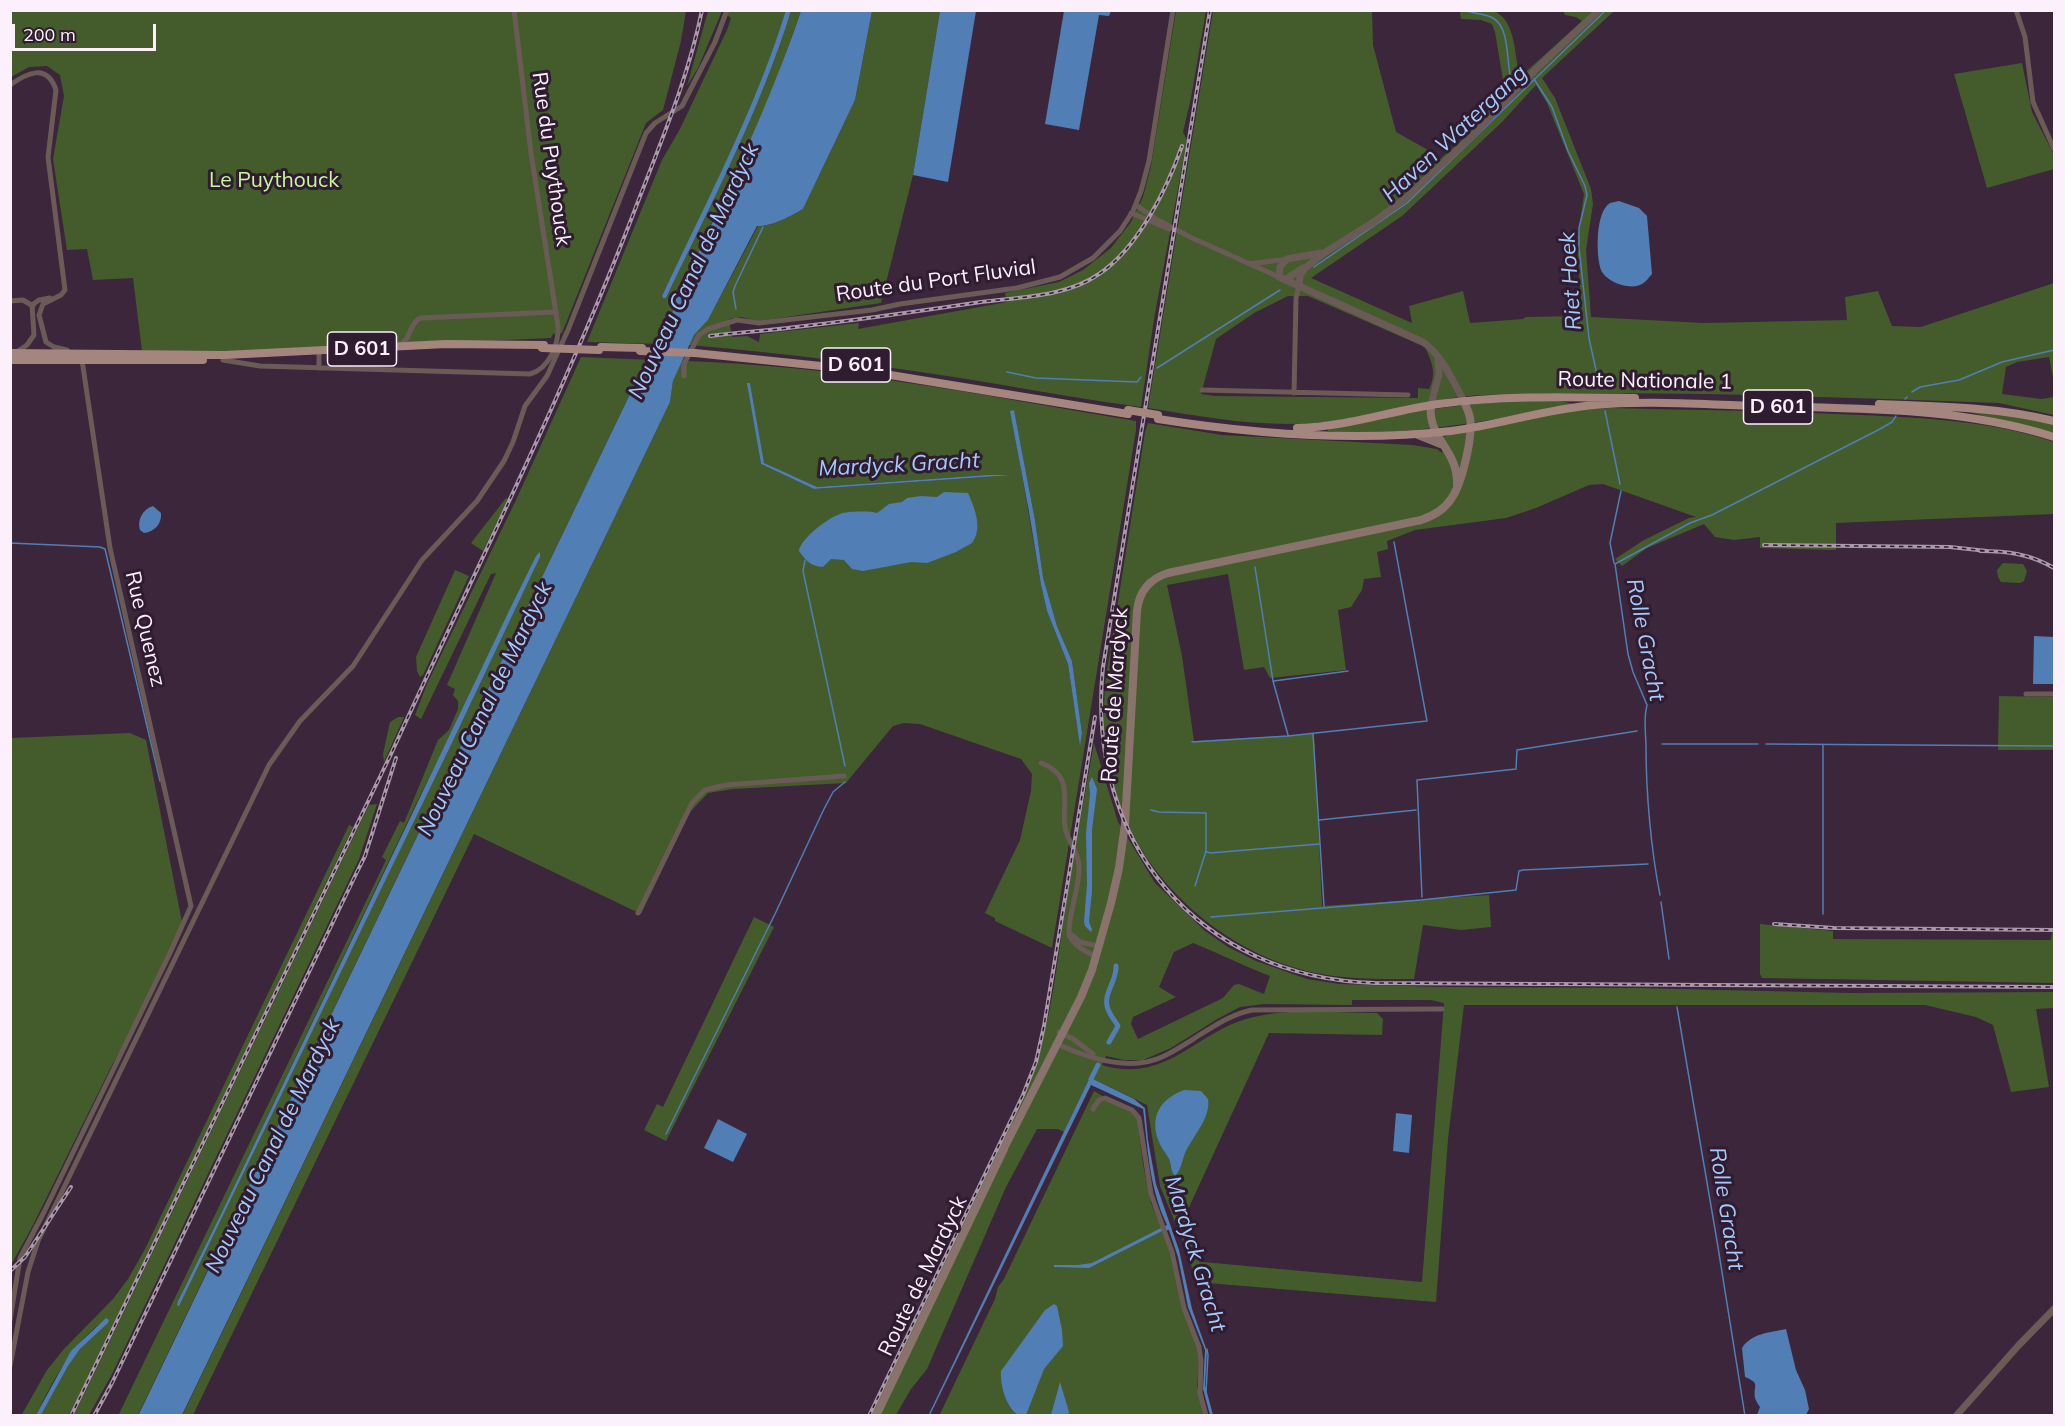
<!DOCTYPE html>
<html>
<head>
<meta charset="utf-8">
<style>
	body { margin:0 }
	#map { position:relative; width:2065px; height:1426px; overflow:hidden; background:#3b263b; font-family:Mulish,sans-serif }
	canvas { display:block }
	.frame { position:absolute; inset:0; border:12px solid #fdf0fd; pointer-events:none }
	.scale { position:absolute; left:12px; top:24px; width:144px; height:27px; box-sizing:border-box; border:3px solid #fdf0fd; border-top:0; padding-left:8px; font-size:18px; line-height:21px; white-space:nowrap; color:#fdf0fd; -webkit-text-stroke:4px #301c30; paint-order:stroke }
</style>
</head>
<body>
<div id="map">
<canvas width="2065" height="1426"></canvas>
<div class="frame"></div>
<div class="scale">200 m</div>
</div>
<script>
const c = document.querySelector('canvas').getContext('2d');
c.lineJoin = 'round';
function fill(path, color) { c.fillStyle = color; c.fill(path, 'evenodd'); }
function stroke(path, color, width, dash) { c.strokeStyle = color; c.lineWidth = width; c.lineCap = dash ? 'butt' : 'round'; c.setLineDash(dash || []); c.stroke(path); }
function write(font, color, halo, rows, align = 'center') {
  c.font = font + ' Mulish,sans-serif'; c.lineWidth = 6; c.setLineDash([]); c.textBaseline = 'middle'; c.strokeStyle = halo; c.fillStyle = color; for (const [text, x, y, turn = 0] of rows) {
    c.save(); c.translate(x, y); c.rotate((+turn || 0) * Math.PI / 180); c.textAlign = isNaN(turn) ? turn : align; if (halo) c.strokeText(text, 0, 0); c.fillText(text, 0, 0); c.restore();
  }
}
const green = new Path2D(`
	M 10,11 L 686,11 L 681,41 L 663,110 L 646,123 L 562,333 L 553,334 L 551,338 L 212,353 L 142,351 L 133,278 L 93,280 L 87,249 L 67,250 L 53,159 L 64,96 L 60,75 L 47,66 L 29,67 L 11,77 Z
	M 708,11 L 786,11 C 755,110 707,202 662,296 L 663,298 L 666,298 C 711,204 760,111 791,11 L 801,11 L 767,106 L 675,301 L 672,321 L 662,344 L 587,342 L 662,160 L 680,129 L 727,30 L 731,18 L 722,11 L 698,68 L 687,86 Z
	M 872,11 L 940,11 L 913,175 L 881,303 L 759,321 L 741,317 L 729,319 L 732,337 L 747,336 L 759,342 L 760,334 L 859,323 L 858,329 L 1007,302 L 1005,293 L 1059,282 L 1083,270 L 1111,248 L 1131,222 L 1143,197 L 1151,166 L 1176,11 L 1206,11 L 1191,98 L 1183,132 L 1187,140 L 1154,319 L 1141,407 C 1093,401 1045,392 997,384 C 895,367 793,354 689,345 L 694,335 L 708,320 L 758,226 C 771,227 791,216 803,209 L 855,100 Z
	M 1213,11 L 1372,11 L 1373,45 L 1396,132 L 1428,150 L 1439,160 L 1464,138 L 1505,92 L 1495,32 L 1492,24 L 1481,20 L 1461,19 L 1460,11 C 1470,11 1485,8 1494,11 C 1517,21 1514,57 1520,77 L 1582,21 L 1576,17 L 1565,15 L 1563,11 L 1614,11 L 1542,78 L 1555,98 L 1591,189 L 1593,204 L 1586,250 L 1591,317 L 1704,323 L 1847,320 L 1845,297 L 1878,291 L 1892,326 L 1921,327 L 2054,283 L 2054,382 L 2049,357 L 2017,362 L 2006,367 L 2002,394 L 2041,399 L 2054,397 L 2054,415 L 1999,403 C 1829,397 1654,390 1484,395 C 1426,397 1372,419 1314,423 C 1259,427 1203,417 1148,408 ZM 1536,85 L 1547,103 L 1584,194 L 1577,243 L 1582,316 L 1526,317 L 1523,319 L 1470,323 L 1463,291 L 1409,306 L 1412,323 L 1311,278 L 1402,216 L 1502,122 ZM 1288,296 L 1308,296 L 1425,347 C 1432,362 1437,374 1429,389 L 1418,388 L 1418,398 L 1215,396 L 1201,394 L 1216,339 L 1254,313 Z
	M 2022,63 L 2032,112 L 2054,155 L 2054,169 L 1987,188 L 1954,74 Z
	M 581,357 L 654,360 L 648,372 L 632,390 L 138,1415 L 118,1416 L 386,860 L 382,857 L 400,821 L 404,823 L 438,740 L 449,730 L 458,709 L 458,701 L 453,695 L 455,689 L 447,685 L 496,573 L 491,574 L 421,719 L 415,715 L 427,684 L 516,500 ZM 540,557 L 452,743 L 178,1306 L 178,1301 L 220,1216 L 415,806 Z
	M 682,361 C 835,365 986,396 1136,421 L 1136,430 L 1052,948 L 995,921 L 995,918 L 985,913 L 1020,840 L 1031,791 L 1032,774 L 1021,759 L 920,724 L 904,723 L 893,726 L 846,783 L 733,789 L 708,793 L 690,812 L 641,914 L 474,834 L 193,1415 L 182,1416 L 622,502 L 670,402 L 673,381 ZM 750,383 L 763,461 L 766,465 L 817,487 L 987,475 L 1013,475 L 814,489 L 761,464 L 748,384 ZM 1011,411 L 1014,411 L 1035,520 L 1043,577 L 1057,626 L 1072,661 L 1082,733 L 1080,744 L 1068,664 L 1047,611 L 1041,585 Z
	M 1522,401 L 1559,401 L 1574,404 C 1521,414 1469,425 1415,430 C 1385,432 1358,435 1328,431 L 1328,428 C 1356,425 1383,418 1410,413 C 1447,406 1484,403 1522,401 Z
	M 1611,408 C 1694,410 1778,411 1861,415 C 1925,418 1993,421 2054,442 L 2054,514 L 1836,523 L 1836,550 L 1760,548 L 1760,537 L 1734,540 L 1715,537 L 1704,524 L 1647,548 L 1622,566 L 1615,559 L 1644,540 L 1689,518 L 1696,517 L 1603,484 L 1589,485 L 1536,508 L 1506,518 L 1415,530 L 1387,541 L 1388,549 L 1377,552 L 1381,577 L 1364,579 L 1362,590 L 1351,607 L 1338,610 L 1346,670 L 1270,678 L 1264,667 L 1244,670 L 1228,574 L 1167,585 L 1182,656 L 1194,741 L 1314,734 L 1322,906 L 1489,895 L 1491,927 L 1461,930 L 1423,925 L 1414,979 C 1374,979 1335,980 1296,968 C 1221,946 1151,885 1122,811 C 1105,768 1101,723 1106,677 L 1145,432 L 1148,423 L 1222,435 L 1412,445 L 1437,449 L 1442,453 L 1443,437 L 1456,433 L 1574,410 Z
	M 1961,410 L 2011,414 L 2054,424 L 2054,434 Z
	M 506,498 L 508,499 L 483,551 L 471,543 Z
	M 2003,563 L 2023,564 L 2027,571 L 2024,581 L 2020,583 L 2001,582 L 1998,577 L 1997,570 Z
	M 455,570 L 469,576 L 423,675 L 420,677 L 417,671 L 416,657 Z
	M 1999,696 L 2054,697 L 2054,750 L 1998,750 Z
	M 398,717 L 404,717 L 384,762 L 383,754 L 390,722 Z
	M 130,733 L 146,740 L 183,927 L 151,995 L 110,1069 L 32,1227 L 11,1265 L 11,738 Z
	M 1094,743 L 1118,822 L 1155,883 L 1205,931 L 1228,947 L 1256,961 L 1307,979 L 1339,984 L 1441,987 L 1636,988 L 1850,993 L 2054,992 L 2054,1008 L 2036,1009 L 2049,1087 L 2011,1092 L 1993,1025 L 1976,1017 L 1925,1005 L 1464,1005 L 1448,1139 L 1436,1302 L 1196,1282 L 1187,1251 L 1160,1186 L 1147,1105 L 1093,1079 L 1095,1074 L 1092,1073 L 1064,1132 L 1058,1129 L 1037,1129 L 1006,1187 L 927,1369 L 911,1389 L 896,1415 L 870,1416 L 1030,1082 C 1052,1022 1057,961 1067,897 C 1075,846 1085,794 1094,743 ZM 1193,943 C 1219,953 1243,966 1270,976 L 1264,994 L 1239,984 L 1234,985 L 1223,998 L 1138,1039 L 1131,1024 L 1133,1017 L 1176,997 L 1159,987 L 1174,952 ZM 1352,1000 L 1431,1000 L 1444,1003 L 1422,1282 L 1203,1262 L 1185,1216 L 1269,1033 L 1382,1035 L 1383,1019 L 1377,1013 C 1337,1013 1293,1008 1254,1017 C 1197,1029 1168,1085 1102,1065 L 1106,1056 L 1124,1060 L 1143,1060 L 1171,1048 L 1219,1018 L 1240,1007 L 1264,1004 L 1352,1005 Z
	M 377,804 L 359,859 L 112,1374 L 89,1415 L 74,1415 L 369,805 Z
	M 349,825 L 353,827 L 74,1407 L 69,1415 L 41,1415 L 68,1366 L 80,1349 L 108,1323 L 106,1319 C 72,1343 54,1379 36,1415 L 21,1416 L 47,1370 L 64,1349 L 113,1299 L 128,1279 L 145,1249 Z
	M 754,917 L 774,927 L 666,1141 L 644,1130 L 657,1104 L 663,1107 Z
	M 1760,924 L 1833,931 L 1833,939 L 2051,940 L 2052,932 L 2054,933 L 2054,983 L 1762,978 L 1760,974 Z
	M 1094,1091 L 1132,1113 L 1137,1118 L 1143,1164 L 1151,1203 L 1166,1239 L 1196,1342 L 1199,1362 L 1197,1386 L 1203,1415 L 939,1416 L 995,1299 L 998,1287 L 1004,1279 Z`);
const water = new Path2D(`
	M 786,10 L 791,11 C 760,111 711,204 666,298 L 663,298 L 662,296 C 706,202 755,110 786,10 Z
	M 801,11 L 872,11 L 855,100 L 803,209 C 791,216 771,227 757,226 L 708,320 L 694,335 L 673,381 L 670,402 L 622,502 L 182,1415 L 138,1416 L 632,390 L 650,369 L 669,329 L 675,301 C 721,205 767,111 801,11 Z
	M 940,11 L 976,11 L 948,182 L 913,175 Z
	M 1064,11 L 1111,11 L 1109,16 L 1099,15 L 1079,130 L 1045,124 Z
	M 1619,201 L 1639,208 L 1647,216 L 1652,274 C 1649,277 1646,282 1642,284 C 1631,291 1606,282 1601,270 C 1596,256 1595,212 1610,203 C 1613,202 1616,202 1619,201 Z
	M 747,383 L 750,383 L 764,463 L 817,487 L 987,475 L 1013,475 L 814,489 L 761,464 Z
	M 1014,410 L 1035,520 L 1043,577 L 1057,626 L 1072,661 L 1082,733 L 1080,746 L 1068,664 L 1047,611 L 1041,585 L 1029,512 L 1010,411 Z
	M 944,492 L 968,493 C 975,509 983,528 972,543 L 956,552 L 927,563 L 911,562 L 863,571 L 852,569 L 844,560 L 831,559 L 823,567 C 811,566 806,561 799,551 C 800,539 828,518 840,514 C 848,511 869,511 877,513 L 889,504 L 902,502 L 907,498 L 921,496 L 937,497 Z
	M 153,506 L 161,513 C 162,523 155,532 144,533 L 140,530 C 137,520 143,509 153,506 Z
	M 540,552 L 540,557 L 452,743 L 179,1306 L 177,1305 L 178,1301 L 220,1216 L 508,613 L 536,556 Z
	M 2034,636 L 2054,637 L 2054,684 L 2033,684 Z
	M 1092,777 L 1097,789 L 1092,830 L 1092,891 L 1089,922 L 1092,929 L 1091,932 L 1085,926 L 1084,922 L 1087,884 L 1086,833 L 1090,794 L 1089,783 Z
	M 1092,1073 L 1095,1074 L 1093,1079 L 1134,1099 L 1145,1108 L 1148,1140 L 1156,1184 L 1179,1250 L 1192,1309 L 1207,1351 L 1205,1385 L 1213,1415 L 1210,1415 L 1203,1389 L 1205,1350 L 1188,1307 L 1178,1257 L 1169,1230 L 1162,1231 L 1089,1268 L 1054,1267 L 1054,1265 L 1078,1265 L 1092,1263 L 1167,1225 C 1149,1187 1148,1149 1143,1109 L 1091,1085 L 930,1415 L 928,1416 Z
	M 1184,1090 L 1201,1091 L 1208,1099 C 1211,1117 1194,1135 1186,1151 C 1182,1159 1182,1169 1175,1176 C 1170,1171 1172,1165 1169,1159 C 1166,1153 1161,1148 1159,1142 C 1149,1117 1160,1099 1184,1090 Z
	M 1396,1113 L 1412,1115 L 1409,1153 L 1393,1151 Z
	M 718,1119 L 747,1134 L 733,1162 L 704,1148 Z
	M 1054,1304 L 1057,1306 L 1062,1330 L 1063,1346 L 1044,1369 L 1026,1415 L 1018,1415 C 1006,1407 1000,1385 1001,1371 L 1045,1310 Z
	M 106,1318 L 109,1320 L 108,1323 L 80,1349 L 68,1366 L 41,1415 L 36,1415 L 71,1351 Z
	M 1786,1329 L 1796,1370 L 1805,1390 L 1809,1409 L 1806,1415 L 1757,1415 L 1760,1407 C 1759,1406 1755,1399 1755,1398 C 1753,1386 1761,1383 1745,1377 L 1742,1348 C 1752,1333 1768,1333 1786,1329 Z
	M 1060,1382 L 1069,1412 L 1068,1415 L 1051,1415 Z`);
const stream = new Path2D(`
	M 1465,10 C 1473,14 1484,13 1493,18 C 1512,29 1505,68 1513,87
	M 1534,79 L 1552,107 L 1568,151 L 1585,186 L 1587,195 L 1579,228 L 1579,248 L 1589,338 L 1599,384
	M 1314,267 L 1407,203 L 1606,10
	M 736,309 L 733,292 L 735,286 L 763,227
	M 1157,368 L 1280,290
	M 1007,372 L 1036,378 L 1137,382 L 1141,377
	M 1912,392 L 1920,387 L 1959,380 L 2002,362 L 2054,350
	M 1905,399 L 1907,397
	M 1605,411 L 1620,484
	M 10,543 L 100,547 L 105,549 L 160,781
	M 805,560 L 803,571 L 845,766
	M 1614,563 L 1610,543 L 1621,491
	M 1255,567 L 1273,681 L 1288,735
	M 1274,681 L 1348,671
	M 1313,734 L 1324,906
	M 1192,742 L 1288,736 L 1427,721 L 1394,542
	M 1662,744 L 1758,744
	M 1766,744 L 2054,746
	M 1151,810 L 1159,812 L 1206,813 L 1206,851 L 1195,886
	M 1319,820 L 1416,810
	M 1207,852 L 1210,853 L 1319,844
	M 1660,895 C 1651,850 1646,792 1646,747 C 1646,732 1643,720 1647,705 L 1633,672 L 1628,654 L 1615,564 L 1690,523 L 1712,515 L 1880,429 L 1892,422 L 1896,416
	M 1422,897 L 1417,780 L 1516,769 L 1517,750 L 1637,731
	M 1661,902 L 1669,959
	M 1823,914 L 1823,745
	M 1211,917 L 1421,900 L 1516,890 L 1519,871 L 1523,870 L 1648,864
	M 1677,1007 L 1717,1241 L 1745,1416
	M 666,1134 L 775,914 L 823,811 L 833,792 L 845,782
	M 1206,1392 L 1208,1355 L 1207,1349`);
const canal = new Path2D(`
	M 1109,1042 L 1118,1026 C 1115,1021 1110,1015 1108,1009 C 1102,995 1117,981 1116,966
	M 1091,1079 L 1098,1065`);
const minor = new Path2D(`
	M 2016,10 L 2025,37 L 2033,102 L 2054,149
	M 10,85 C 27,73 47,63 56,90 L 48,157 L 65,290 L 61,295 L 43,304 L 39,315 L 46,342 L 54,347 L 67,350
	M 1136,205 L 1156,219 L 1192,238 L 1279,277
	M 1131,213 L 1169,229
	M 1250,264 L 1287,259
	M 10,301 L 23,300 L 33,306
	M 399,345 C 412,339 408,325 420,318 L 556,312
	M 18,351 L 27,345 L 34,335 L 32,305 L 39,300 L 50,298
	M 319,351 L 319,368
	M 223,360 L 260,366 L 530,374 C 549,369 559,344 558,326 L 531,153 L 514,10
	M 684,376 L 684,364 L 699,335 L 708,329 L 737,320 L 759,323 L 872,310 L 900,304 L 1017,288 L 1060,277 L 1093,258 L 1120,231 L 1133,211 L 1141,191 L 1149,161 L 1173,10
	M 1202,390 L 1408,395
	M 1294,393 L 1296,298 L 1299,286
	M 2026,694 L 2054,694
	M 1041,763 C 1078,777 1059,806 1066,831 C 1069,843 1079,853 1079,866 C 1080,889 1068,912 1069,935 C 1074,946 1085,951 1095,956
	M 638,913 L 692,803 L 705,790 L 726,785 L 844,776
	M 1072,935 L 1080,942 L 1098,946
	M 1059,1032 L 1073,1039 L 1093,1054
	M 1055,1043 C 1087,1058 1129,1072 1162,1057 C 1175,1051 1187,1043 1198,1036 C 1216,1025 1232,1014 1252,1010 L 1442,1009
	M 1093,1109 L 1099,1100 L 1105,1098 L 1132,1110 L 1139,1118 L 1151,1194 L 1172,1252 L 1184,1308 L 1199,1347 L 1201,1361 L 1200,1393 L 1206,1416
	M 10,1320 L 20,1258 L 44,1212 L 170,953 L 191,906 L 110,548 L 82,360
	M 10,1366 L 28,1272 L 38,1241 L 269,765 L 300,721 L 353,666 L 422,560 L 477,501 L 504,461 L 513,442 L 525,406 L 547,376 L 568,330 L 646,133 L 655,123 L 682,106 L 715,42 L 727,10`);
const tertiary = new Path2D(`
	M 1321,253 L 1287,259 L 1280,267 L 1279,277 L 1423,342 C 1443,356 1452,380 1464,401
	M 1285,280 L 1303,268
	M 1299,286 L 1300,276 L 1305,268 L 1324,253 L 1375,221 L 1407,197 L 1473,135 L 1535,70 L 1599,10
	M 1431,405 L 1439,374 L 1438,358
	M 1956,1416 L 2018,1346 L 2054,1309`);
const secondary = new Path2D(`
	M 1431,405 C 1427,438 1458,449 1457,484
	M 1418,435 L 1443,445
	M 1002,1152 L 1081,997 L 1092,970 L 1111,903 L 1119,868 L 1125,824 L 1137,611 C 1139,591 1149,579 1168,573 L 1421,520 C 1433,516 1444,510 1451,499 C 1462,484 1473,437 1470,418 C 1469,412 1466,407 1464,401
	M 876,1416 L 1004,1149`);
const primary = new Path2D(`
	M 601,347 L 642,348
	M 10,353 L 225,355 L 446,344 L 544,345
	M 695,353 L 860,370 L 1128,414
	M 10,360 L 203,360
	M 1879,404 C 1938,406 1996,407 2054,421
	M 1158,419 C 1253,434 1355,442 1451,431 C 1499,425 1546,409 1594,405 C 1650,400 1707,405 1762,406 C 1860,409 1960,407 2054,437
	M 1297,428 C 1345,427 1390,411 1438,404 C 1503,395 1570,397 1635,398`);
const rail = new Path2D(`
	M 1210,10 L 1103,667 C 1085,841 1198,978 1375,983 L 2054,987
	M 710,336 C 739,332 767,331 796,327 C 858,320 920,311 981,302 C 1020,297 1066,297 1099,274 C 1138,248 1167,189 1182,146
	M 1764,545 L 1950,547 L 1987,551
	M 1980,551 C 2007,551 2030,554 2054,568
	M 1774,924 L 1834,928 L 2054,930
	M 10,1271 L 25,1257 L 71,1187
	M 71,1416 L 391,754 C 473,574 563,397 634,212 C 659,146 688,80 702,10
	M 94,1416 L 112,1383 L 356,874 L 365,856 L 396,758
	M 869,1416 L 1023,1095 L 1036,1062 L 1044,1026 L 1095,717`);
const primaryBridge = new Path2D(`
	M 542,348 L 599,350
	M 640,351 L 695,353
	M 1128,410 L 1158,415`);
const shields = [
	[362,349,69],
	[856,365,69],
	[1778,407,69]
];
const shieldNames = [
	["D 601",362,349],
	["D 601",856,365],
	["D 601",1778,407]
];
const streetNames = [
	["Rue du Puythouck",551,159,82],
	["Route du Port Fluvial",936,281,-8],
	["Route Nationale 1",1645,381,1],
	["Rue Quenez",145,629,77],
	["Route de Mardyck",1115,695,-86],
	["Route de Mardyck",923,1276,-64]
];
const parkNames = [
	["Le Puythouck",274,181]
];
const waterNames = [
	["Haven Watergang",1455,134,-43],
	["Nouveau Canal de Mardyck",694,271,-65],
	["Riet Hoek",1571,281,-94],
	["Mardyck Gracht",899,465,-3],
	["Rolle Gracht",1645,640,79],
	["Nouveau Canal de Mardyck",485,709,-64],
	["Nouveau Canal de Mardyck",273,1146,-64],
	["Rolle Gracht",1726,1209,81],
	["Mardyck Gracht",1195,1254,73]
];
fill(green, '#445c2c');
fill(water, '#507eb5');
stroke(stream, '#507eb5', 1.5);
stroke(canal, '#507eb5', 5);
stroke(minor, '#6a5b57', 5);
stroke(tertiary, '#6a5b57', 7);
stroke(secondary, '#8b736d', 8);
stroke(primary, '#a5867e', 8);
stroke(rail, '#a9a', 4);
stroke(rail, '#301c30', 1.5, [4.5]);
stroke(primaryBridge, '#a5867e', 8);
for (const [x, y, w] of shields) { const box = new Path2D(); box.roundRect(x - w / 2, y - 17, w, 34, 4.5); c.fillStyle = '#301c30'; c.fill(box); stroke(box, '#fdf0fd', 1.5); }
write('bold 20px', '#fdf0fd', null, shieldNames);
write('21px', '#fdf0fd', '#301c30', streetNames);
write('21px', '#c6f79a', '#301c30', parkNames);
write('italic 22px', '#a4caf9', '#301c30', waterNames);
</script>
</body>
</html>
